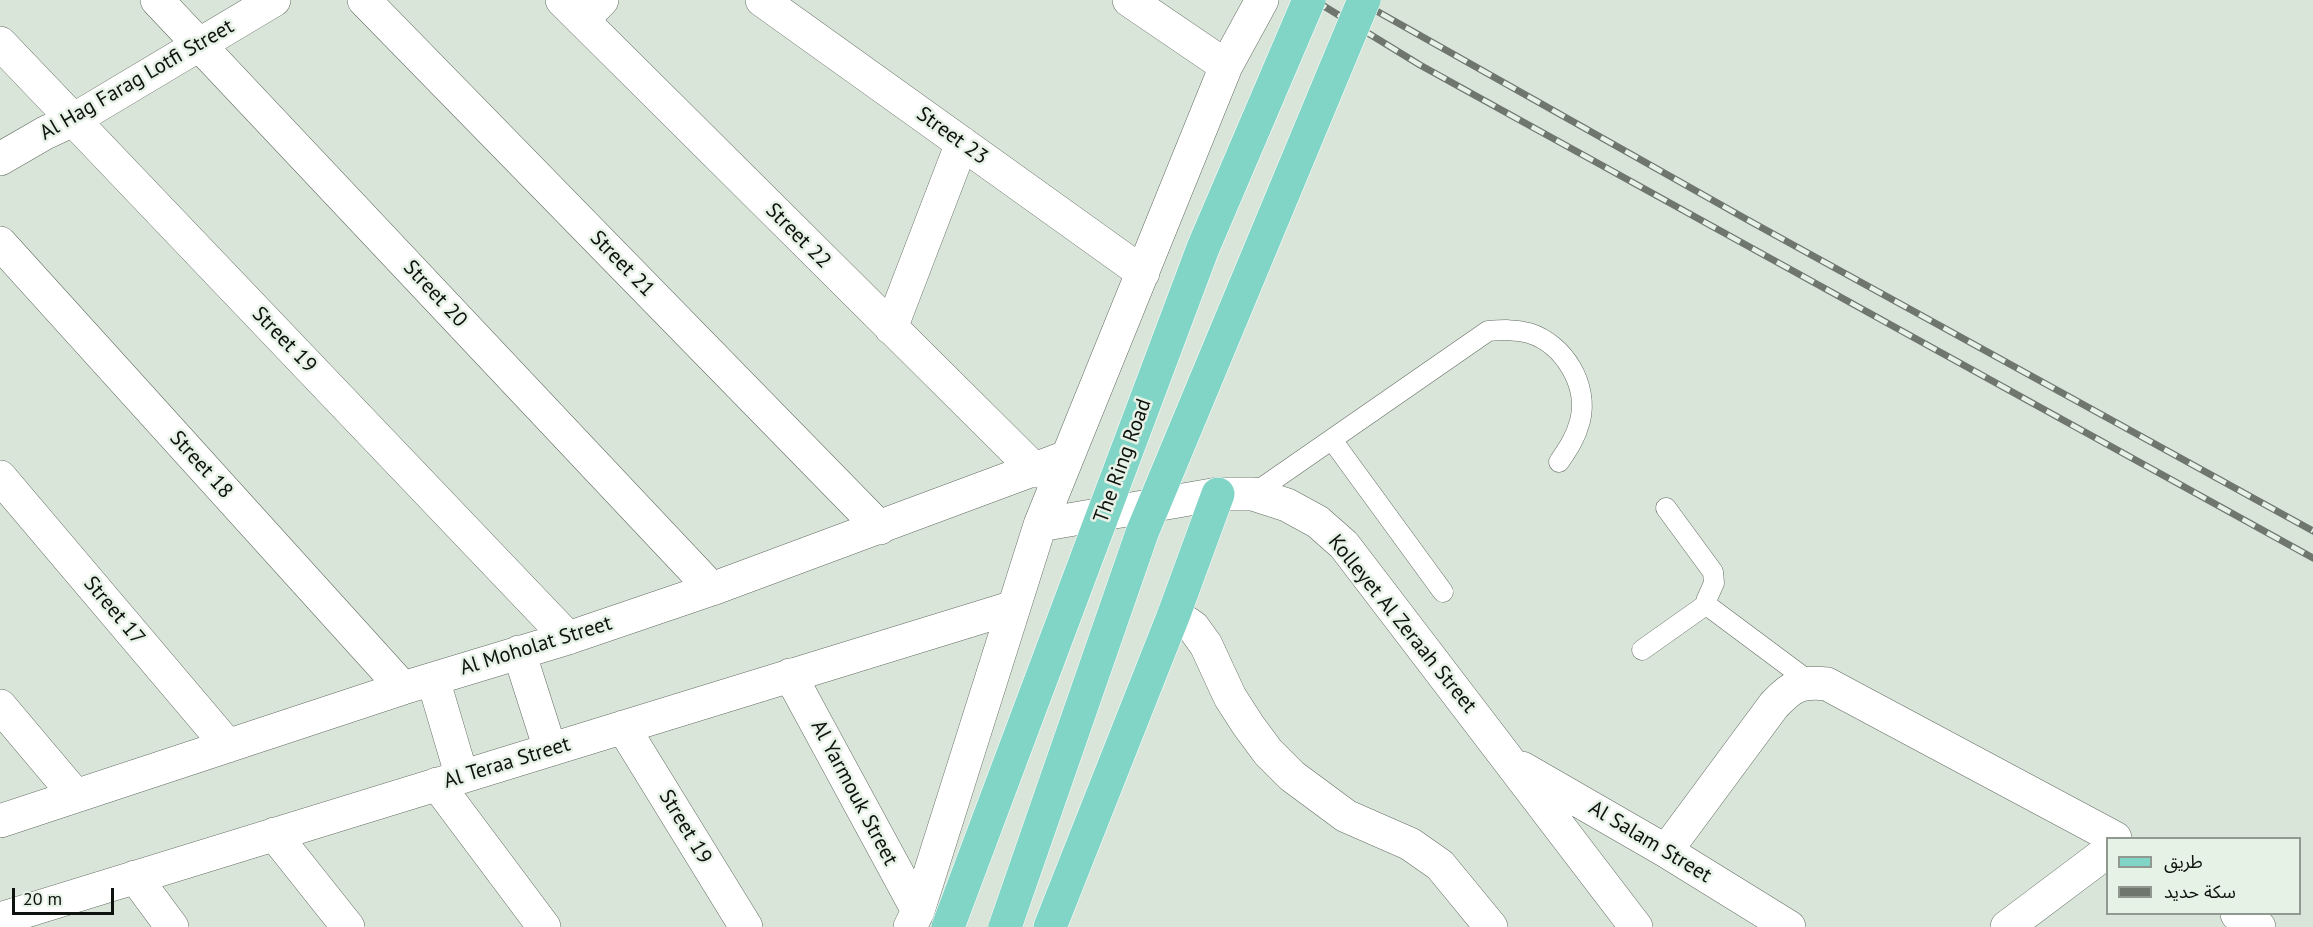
<!DOCTYPE html>
<html>
<head>
<meta charset="utf-8">
<style>
	body { margin:0 }
	#map { position:relative; width:2313px; height:927px; overflow:hidden; background:#dae5da; font-family:"PT Sans","Noto Sans Arabic",sans-serif }
	canvas { display:block }
	.legend { position:absolute; left:2106px; top:837px; width:195px; height:78px; box-sizing:border-box; background:#e7f2e7; border:2px solid #909890; margin:0; padding:8px 10px; list-style:none; font-size:18px; color:#0e120e }
	.legend li { display:flex; align-items:center; gap:12px; height:30px }
	.legend b { width:30px; border:2px solid #909890 }
	.scale { position:absolute; left:12px; top:888px; width:102px; height:27px; box-sizing:border-box; border:3px solid #0e120e; border-top:0; padding-left:8px; font-size:18px; line-height:21px; white-space:nowrap; color:#0e120e; -webkit-text-stroke:4px #e7f2e7; paint-order:stroke }
</style>
</head>
<body>
<div id="map">
<canvas width="2313" height="927"></canvas>
<ul class="legend">
<li><b style="height:8px;background:#81d5c7"></b>طريق</li>
<li><b style="height:8px;background:#6e766e"></b>سكة حديد</li>
</ul>
<div class="scale">20 m</div>
</div>
<script>
const c = document.querySelector('canvas').getContext('2d');
c.lineJoin = 'round';
function stroke(path, color, width, dash) { c.strokeStyle = color; c.lineWidth = width; c.lineCap = dash ? 'butt' : 'round'; c.setLineDash(dash || []); c.stroke(path); }
function write(font, color, halo, rows, align = 'center') {
  c.font = font + ' "PT Sans",sans-serif'; c.lineWidth = 5; c.setLineDash([]); c.textBaseline = 'middle'; c.strokeStyle = halo; c.fillStyle = color; for (const [text, x, y, turn = 0] of rows) {
    c.save(); c.translate(x, y); c.rotate((+turn || 0) * Math.PI / 180); c.textAlign = isNaN(turn) ? turn : align; if (halo) c.strokeText(text, 0, 0); c.fillText(text, 0, 0); c.restore();
  }
}
const lane = new Path2D(`
	M 1332,440 L 1443,592
	M 1253,494 L 1488,331 C 1502,330 1515,329 1529,333 C 1564,344 1589,385 1580,421 C 1576,437 1568,449 1559,462
	M 1666,508 L 1713,572 L 1714,583 L 1706,601 L 1708,606 L 1810,682
	M 1642,650 L 1707,604`);
const street = new Path2D(`
	M 157,0 L 712,589
	M 364,0 L 880,528
	M 562,0 L 1036,471
	M 762,0 L 1143,273
	M 1129,0 L 1226,66
	M 582,20 L 602,0
	M 0,43 L 568,638
	M 0,159 L 45,133 L 75,119 L 274,0
	M 0,243 L 403,688
	M 891,328 L 962,143
	M 0,477 L 228,746
	M 1040,525 L 1218,494 L 1253,494 L 1287,505 L 1318,522 L 1344,545 L 1636,927
	M 1174,614 L 1193,627 L 1206,645 L 1230,697 L 1248,725 L 1268,752 L 1292,776 L 1346,816 L 1410,844 L 1440,865 L 1491,927
	M 519,652 L 550,749
	M 790,675 L 918,911
	M 433,679 L 462,777
	M 0,706 L 76,796
	M 623,727 L 746,927
	M 1522,768 L 1666,851 L 1789,927
	M 437,784 L 544,927
	M 0,821 L 403,688 L 568,638 L 712,589 L 1067,457
	M 274,834 L 348,927
	M 1666,851 L 1774,705 C 1792,686 1800,681 1827,684 L 2115,838
	M 135,877 L 172,927
	M 2237,914 L 2259,927
	M 0,919 L 1014,607
	M 910,927 L 918,911 L 1040,525 L 1226,66 L 1262,0
	M 2007,927 L 2108,851`);
const primary = new Path2D(`
	M 1050,927 L 1174,614 L 1218,494`);
const rail = new Path2D(`
	M 1314,0 L 1420,65 L 2313,558
	M 1357,0 L 1746,219 L 2313,531`);
const primaryBridge = new Path2D(`
	M 948,927 L 1203,248 L 1309,0
	M 1005,927 L 1142,533 L 1364,0`);
const streetNames = [
	["Al Hag Farag Lotfi Street",137,80,-30],
	["Street 23",952,136,36],
	["Street 22",798,236,45],
	["Street 21",622,264,46],
	["Street 20",435,294,47],
	["Street 19",284,340,46],
	["The Ring Road",1123,461,-70],
	["Street 18",201,465,48],
	["Street 17",114,611,50],
	["Kolleyet Al Zeraah Street",1402,624,51],
	["Al Moholat Street",536,646,-17],
	["Al Teraa Street",507,763,-17],
	["Al Yarmouk Street",854,793,62],
	["Street 19",685,827,59],
	["Al Salam Street",1650,842,31]
];
stroke(lane, '#626c62', 21);
stroke(street, '#626c62', 34);
stroke(primary, '#fff', 34);
stroke(lane, '#fff', 20);
stroke(street, '#fff', 33);
stroke(primary, '#81d5c7', 33);
stroke(rail, '#6e766e', 7);
stroke(rail, '#e7f2e7', 4.5, [14]);
stroke(primaryBridge, '#fff', 34, []);
stroke(primaryBridge, '#81d5c7', 33);
write('21px', '#0e120e', '#e7f2e7', streetNames);
</script>
</body>
</html>
